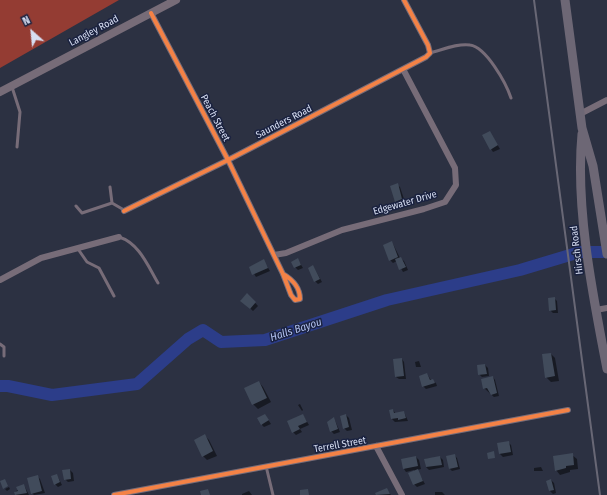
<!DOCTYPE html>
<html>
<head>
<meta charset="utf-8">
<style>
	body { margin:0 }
	#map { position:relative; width:607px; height:495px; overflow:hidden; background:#2c3142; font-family:"Fira Sans Condensed",sans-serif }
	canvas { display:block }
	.north { position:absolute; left:12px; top:12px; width:40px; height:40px; -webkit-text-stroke:3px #1a2240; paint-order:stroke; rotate:333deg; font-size:11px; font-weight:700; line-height:16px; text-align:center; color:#d7def2 }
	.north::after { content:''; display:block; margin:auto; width:14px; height:18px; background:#d7def2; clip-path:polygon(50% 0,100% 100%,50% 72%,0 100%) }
</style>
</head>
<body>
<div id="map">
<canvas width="607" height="495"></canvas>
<div class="north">N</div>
</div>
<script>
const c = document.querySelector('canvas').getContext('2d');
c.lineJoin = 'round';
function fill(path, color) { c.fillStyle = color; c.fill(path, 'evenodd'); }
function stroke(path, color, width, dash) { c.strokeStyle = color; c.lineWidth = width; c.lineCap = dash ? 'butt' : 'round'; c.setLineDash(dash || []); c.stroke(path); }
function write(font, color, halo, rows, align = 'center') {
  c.font = font + ' "Fira Sans Condensed",sans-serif'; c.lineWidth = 3; c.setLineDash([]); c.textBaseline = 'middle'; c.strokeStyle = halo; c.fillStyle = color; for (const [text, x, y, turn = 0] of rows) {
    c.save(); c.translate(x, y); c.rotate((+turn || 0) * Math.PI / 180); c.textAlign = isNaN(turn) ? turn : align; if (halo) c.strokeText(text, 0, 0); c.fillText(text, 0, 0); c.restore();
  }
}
const forest = new Path2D(`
	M 0,0 L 119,0 L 0,68 Z`);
const shadow = new Path2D(`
	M 490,132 L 500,149 L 493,152 L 491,149 Z
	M 397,185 L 400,187 L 405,202 L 399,204 L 396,201 Z
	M 392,242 L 400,258 L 404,261 L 408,270 L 403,272 L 397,261 L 393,263 L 390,260 Z
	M 298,260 L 303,268 L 298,270 L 295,267 Z
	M 264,261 L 270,271 L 256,277 L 250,267 Z
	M 313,266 L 322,282 L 318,284 L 315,281 Z
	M 247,294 L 258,306 L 253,311 L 241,300 Z
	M 554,298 L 557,301 L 558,313 L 553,313 L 550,310 Z
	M 551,354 L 555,358 L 559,381 L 551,382 L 546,377 Z
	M 402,359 L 404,362 L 406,379 L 399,379 L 396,377 Z
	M 419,361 L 421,367 L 416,367 L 415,362 Z
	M 485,365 L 488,368 L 489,376 L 482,377 L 479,374 Z
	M 427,374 L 431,380 L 436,383 L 437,386 L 426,389 L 423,386 Z
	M 493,377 L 495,380 L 499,396 L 494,397 L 484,388 Z
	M 259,382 L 263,387 L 271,402 L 258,409 L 253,404 Z
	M 300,404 L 303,410 L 302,411 L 298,405 Z
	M 393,410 L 396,414 L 404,412 L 408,421 L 395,422 L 392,419 Z
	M 265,415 L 271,424 L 264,427 L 262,425 Z
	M 303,415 L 309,425 L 300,429 L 302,432 L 296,435 L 293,432 Z
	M 346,415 L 349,418 L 352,430 L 347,431 L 344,428 Z
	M 334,418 L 340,432 L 334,434 L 331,431 Z
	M 205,436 L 209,440 L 217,456 L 207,460 L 203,456 Z
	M 508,442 L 511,445 L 513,455 L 503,457 L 500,454 L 498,444 Z
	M 454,455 L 457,458 L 460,469 L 452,471 L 449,468 Z
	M 572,455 L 577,459 L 578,469 L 570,470 L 570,472 L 560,475 L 556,470 Z
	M 416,457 L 419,460 L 421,469 L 417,470 L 425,484 L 417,487 L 414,484 L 414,470 L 406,472 L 404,469 Z
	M 440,457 L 443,460 L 444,467 L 429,470 L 426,467 L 425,459 Z
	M 541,467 L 543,471 L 534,471 L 534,468 Z
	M 70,470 L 73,473 L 74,481 L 68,482 L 65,479 Z
	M 57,475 L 62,485 L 58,487 L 55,484 Z
	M 37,476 L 40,479 L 45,493 L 34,495 L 32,493 Z
	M 551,480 L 554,483 L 556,493 L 553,494 L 550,491 L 548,481 Z
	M 24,485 L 29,495 L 16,495 L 15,492 Z
	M 9,487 L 10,489 L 7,491 L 5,489 Z
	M 386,489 L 391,495 L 377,495 L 376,494 Z
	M 249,491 L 252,495 L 242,495 L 242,494 Z
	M 435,492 L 442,492 L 445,495 L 435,495 Z`);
const river = new Path2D(`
	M 0,386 L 8,386 L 52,395 L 137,384 L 188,339 L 203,330 L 221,342 L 265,340 L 387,300 L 520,270 L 580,252 L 607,252`);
const building = new Path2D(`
	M 490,131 L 498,145 L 490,150 L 482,135 Z
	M 398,183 L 402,199 L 395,202 L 390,186 Z
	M 392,241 L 398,257 L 389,261 L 383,245 Z
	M 401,257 L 406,267 L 399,270 L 395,259 Z
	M 298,258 L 301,265 L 294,268 L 291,262 Z
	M 264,259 L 268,268 L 252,275 L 249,267 Z
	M 313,265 L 320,279 L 314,282 L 308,268 Z
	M 247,293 L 256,302 L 250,309 L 240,301 Z
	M 555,297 L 556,310 L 549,311 L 548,298 Z
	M 551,353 L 555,376 L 545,378 L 542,354 Z
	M 402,358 L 404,376 L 395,377 L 393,359 Z
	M 485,364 L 487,374 L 478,375 L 477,365 Z
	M 427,373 L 430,380 L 433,379 L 435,383 L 422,387 L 419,376 Z
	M 493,376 L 497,393 L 491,395 L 487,388 L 483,389 L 481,379 Z
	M 259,381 L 267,398 L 252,405 L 244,388 Z
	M 393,409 L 394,413 L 404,411 L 406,418 L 398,420 L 398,418 L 391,419 L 389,410 Z
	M 265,414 L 269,420 L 261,425 L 257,418 Z
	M 303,414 L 307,422 L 298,426 L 300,429 L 292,433 L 287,421 Z
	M 346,414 L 349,427 L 343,429 L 340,416 Z
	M 334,417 L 338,429 L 330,432 L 327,422 Z
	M 205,434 L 213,451 L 202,457 L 194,440 Z
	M 509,441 L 511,452 L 499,454 L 497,443 Z
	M 494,451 L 495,458 L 488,459 L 487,453 Z
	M 573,453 L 574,465 L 566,466 L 566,468 L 555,471 L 553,456 Z
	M 455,454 L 458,467 L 449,469 L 446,456 Z
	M 416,456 L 418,466 L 403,469 L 401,459 Z
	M 440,456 L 442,465 L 426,467 L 424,459 Z
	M 70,469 L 71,479 L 64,480 L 62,470 Z
	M 418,469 L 423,481 L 413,485 L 408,473 Z
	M 57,474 L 60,482 L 54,485 L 51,476 Z
	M 38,475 L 42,491 L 31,494 L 27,478 Z
	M 5,479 L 8,486 L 3,489 L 0,481 Z
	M 551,479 L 554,490 L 549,491 L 546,481 Z
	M 24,484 L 27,493 L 15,495 L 14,492 L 18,491 L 16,487 Z
	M 387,488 L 390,494 L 376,495 L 375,493 Z
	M 208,489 L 210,495 L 201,495 L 200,491 Z
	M 308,489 L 309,495 L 300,495 L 300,490 Z`);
const service = new Path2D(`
	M 430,53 C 442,50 457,43 470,45 C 486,47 506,83 511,98
	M 12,87 L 20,112 L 17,147
	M 110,187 L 112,203
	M 76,206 L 82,213 L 112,203 L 124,210
	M 119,237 C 139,243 148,266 158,283
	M 78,249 L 87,262 L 99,268 L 114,296
	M 0,344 L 4,347 L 4,356
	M 266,466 L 273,495`);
const minor = new Path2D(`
	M 151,13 L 228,160 L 283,274 L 291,295 L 295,300 L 300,299 C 300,287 293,280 283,274
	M 580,114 L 607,100
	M 124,211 L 228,160 L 426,57 L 430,53 L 428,45 L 404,0
	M 274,255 L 286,253 L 342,230 L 424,209 L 445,202 L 456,185 L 455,168 L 403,69
	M 0,280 L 41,258 L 119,237
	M 596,310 L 607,308
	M 376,446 L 402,495
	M 114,495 L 568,410`);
const tertiary = new Path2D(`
	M 0,92 L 176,0`);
const secondary = new Path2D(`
	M 565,0 L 582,128 L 593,166 L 607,254
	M 582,134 C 575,208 593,296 607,369`);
const rail = new Path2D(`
	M 534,0 L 600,495`);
const cycleway = new Path2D(`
	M 151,13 L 228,160 L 283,274 L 291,295 L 295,300 L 300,299 C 300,287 293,280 283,274
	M 124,211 L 228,160 L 426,57 L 430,53 L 428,45 L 404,0
	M 114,495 L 568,410`);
const streetNames = [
	["Langley Road",94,31,-28],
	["Peach Street",215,118,62],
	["Saunders Road",284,122,-27],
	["Edgewater Drive",405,203,-16],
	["Hirsch Road",577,250,-97],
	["Terrell Street",340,445,-10]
];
const waterNames = [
	["Halls Bayou",296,330,-18]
];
fill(forest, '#943c33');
fill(shadow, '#0007');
stroke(river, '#2c3d89', 12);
fill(building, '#414b5b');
stroke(service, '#776c78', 3);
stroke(minor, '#776c78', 6);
stroke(tertiary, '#776c78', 8);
stroke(secondary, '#6d6775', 9);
stroke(rail, '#686775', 2);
stroke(cycleway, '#f48246', 4);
write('10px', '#d7def2', '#1a2240', streetNames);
write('italic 11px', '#b2c1ef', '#1a2240', waterNames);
</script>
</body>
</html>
